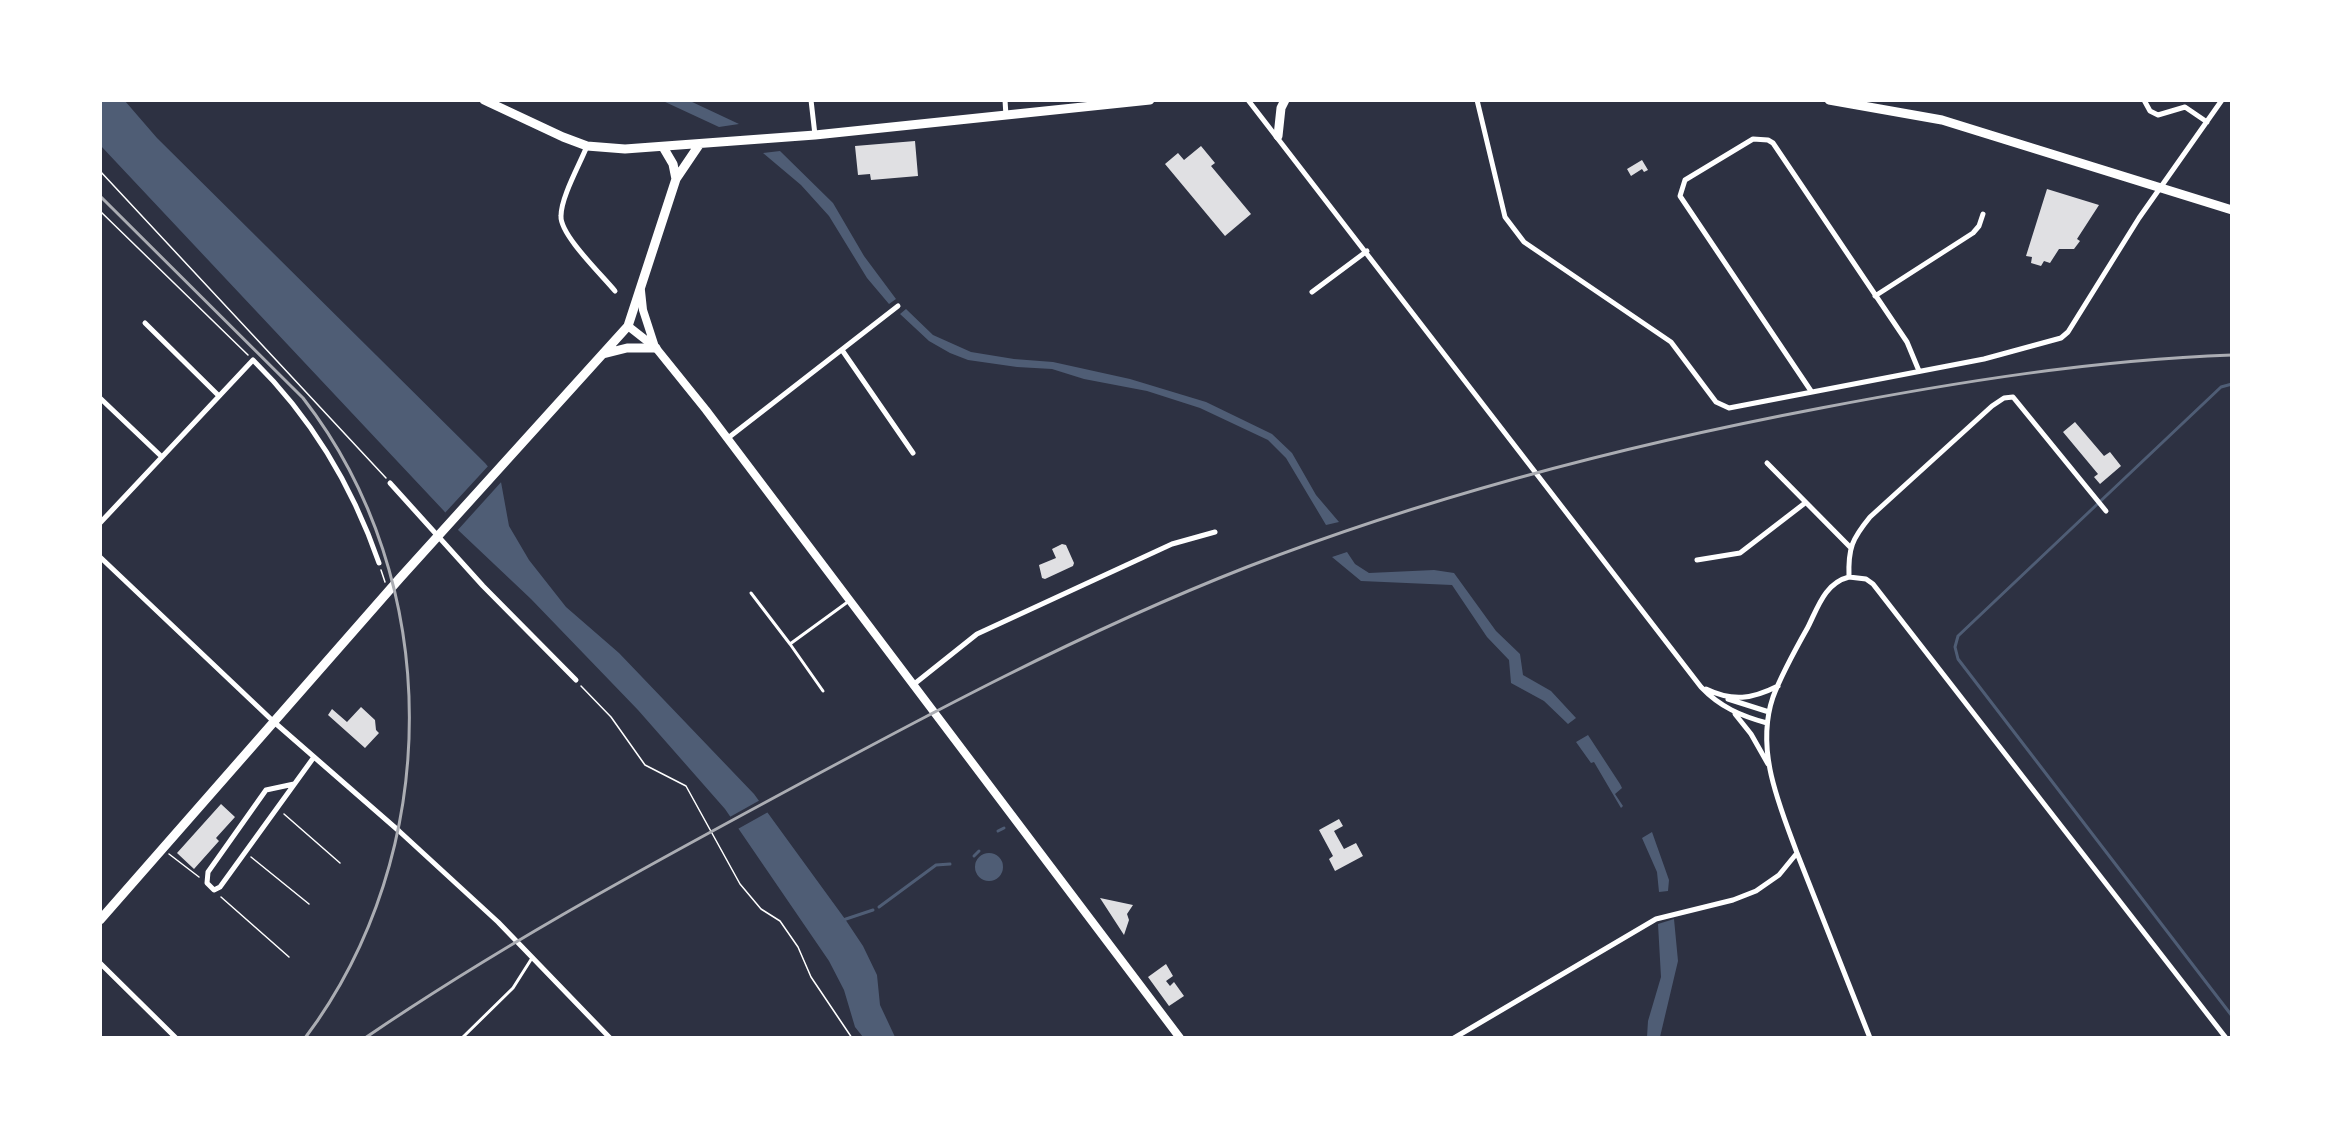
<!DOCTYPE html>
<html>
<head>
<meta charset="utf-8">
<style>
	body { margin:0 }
	#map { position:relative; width:2332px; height:1138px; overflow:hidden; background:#2d3142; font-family:"Archivo Narrow",sans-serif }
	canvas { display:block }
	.frame { position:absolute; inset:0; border:102px solid #fff; pointer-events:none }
</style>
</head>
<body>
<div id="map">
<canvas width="2332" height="1138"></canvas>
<div class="frame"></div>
</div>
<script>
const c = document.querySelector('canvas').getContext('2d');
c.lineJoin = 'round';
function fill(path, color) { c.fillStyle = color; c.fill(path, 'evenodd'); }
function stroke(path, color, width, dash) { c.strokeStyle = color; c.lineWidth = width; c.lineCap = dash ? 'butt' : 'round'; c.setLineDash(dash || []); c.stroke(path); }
const water = new Path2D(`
	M 101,101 L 125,101 L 157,138 L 485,463 L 501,482 L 509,526 L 529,560 L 566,607 L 619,653 L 754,794 L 845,919 L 863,946 L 877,975 L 880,1005 L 895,1037 L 863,1037 L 855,1027 L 844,990 L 829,961 L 725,809 L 638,710 L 531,599 L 457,529 L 444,511 L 101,146 Z
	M 663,101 L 690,101 L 739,124 L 719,127 Z
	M 780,151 L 833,203 L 864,256 L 896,299 L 889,304 L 867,278 L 829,216 L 801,185 L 763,153 Z
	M 906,309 L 933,335 L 971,352 L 1014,359 L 1053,362 L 1130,379 L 1206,402 L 1272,434 L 1292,453 L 1316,495 L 1339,522 L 1326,525 L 1286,458 L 1268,440 L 1200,408 L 1147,391 L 1084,379 L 1052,369 L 1017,367 L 968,360 L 950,353 L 929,341 L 900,314 Z
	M 1347,552 L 1355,564 L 1369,573 L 1434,570 L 1454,573 L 1496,631 L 1520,654 L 1523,675 L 1551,691 L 1576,718 L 1568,724 L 1544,701 L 1511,683 L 1509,660 L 1487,637 L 1452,585 L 1361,581 L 1332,557 Z
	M 1588,735 L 1620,784 L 1622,788 L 1615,794 L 1623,806 L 1621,808 L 1594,762 L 1591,763 L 1576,742 Z
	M 1652,832 L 1669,880 L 1668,891 L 1659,892 L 1657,872 L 1642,838 Z
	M975 867a14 14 0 1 1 28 0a14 14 0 1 1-28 0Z
	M 1674,919 L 1678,961 L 1660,1037 L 1647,1037 L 1648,1021 L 1661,977 L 1658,924 Z`);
const pier = new Path2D(`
	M 490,464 L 503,480 L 456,532 L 443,515 Z
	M 762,799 L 770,811 L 736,830 L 728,818 Z`);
const stream = new Path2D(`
	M 2232,384 L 2221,387 L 1958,636 L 1955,647 L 1958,659 L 2232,1016
	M 998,831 L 1004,828
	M 974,856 L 979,851
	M 879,907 L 936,865 L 950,864
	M 843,920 L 873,910`);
const building = new Path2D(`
	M 915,141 L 918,176 L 871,180 L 870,174 L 858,175 L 855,146 Z
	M 1201,146 L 1215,163 L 1211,166 L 1251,214 L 1225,236 L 1165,164 L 1178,153 L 1184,160 Z
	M 1642,160 L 1648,170 L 1644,172 L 1642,169 L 1631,176 L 1627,169 Z
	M 2047,189 L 2099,205 L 2077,239 L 2080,241 L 2074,249 L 2059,249 L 2050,263 L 2044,261 L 2041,266 L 2031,263 L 2032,257 L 2026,256 Z
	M 2075,422 L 2104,456 L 2110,452 L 2121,466 L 2100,484 L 2094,477 L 2098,474 L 2063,432 Z
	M 1062,544 L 1066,545 L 1074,563 L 1073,566 L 1045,579 L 1042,578 L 1039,565 L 1056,558 L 1052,549 Z
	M 361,707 L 375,720 L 376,730 L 379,733 L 365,748 L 328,715 L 332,709 L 347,722 Z
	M 221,804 L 235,817 L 216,838 L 219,841 L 194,869 L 177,853 Z
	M 1339,819 L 1343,826 L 1334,831 L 1344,849 L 1356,843 L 1363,856 L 1335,871 L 1329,859 L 1333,856 L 1319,830 Z
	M 1100,898 L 1133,905 L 1127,914 L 1129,920 L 1124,935 Z
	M 1166,964 L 1173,976 L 1166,981 L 1170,986 L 1174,982 L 1184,996 L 1169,1006 L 1148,977 Z`);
const path = new Path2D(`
	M 100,171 L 386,478
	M 100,211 L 248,355
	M 381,570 L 385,582
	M 581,686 L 611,717 L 645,765 L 686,786 L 740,884 L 761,909 L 780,921 L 798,947 L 811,977 L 852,1038
	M 284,814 L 340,863
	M 169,854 L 199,877
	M 251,857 L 309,904
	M 221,897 L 289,957`);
const service = new Path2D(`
	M 751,593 L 790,644
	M 823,691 L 790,644 L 849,601
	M 462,1038 L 513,988 L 532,958`);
const minor = new Path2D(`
	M 811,100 L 815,135
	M 1005,100 L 1006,116
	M 1248,100 L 1701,687 C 1720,707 1741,716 1767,723
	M 1477,100 L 1505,217 L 1524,242 L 1671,342 L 1716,402 L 1729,408 L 1984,359 L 2061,338 L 2068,332 L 2139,218 L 2222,100
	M 2144,100 L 2150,111 L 2158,115 L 2185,107 L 2207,122
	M 587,146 C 580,164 561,197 561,216 C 560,235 602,275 615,291
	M 1312,292 L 1367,251
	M 1875,296 L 1973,233 L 1979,226 L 1983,214
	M 145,323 L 219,396
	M 842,350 L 913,453
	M 1811,391 L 1680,196 L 1685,180 L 1753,139 L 1768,140 L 1773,143 L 1907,342 L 1919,371
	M 100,398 L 162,457
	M 728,438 L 898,306
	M 1767,463 L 1850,547
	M 390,483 L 483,586 L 576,680
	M 100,523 L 253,360 C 312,418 352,485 379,563
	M 100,557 L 274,722 L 399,831 L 498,922 L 610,1038
	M 1697,560 L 1740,553 L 1805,503
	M 1849,577 L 1866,579 L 1873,584 L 2226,1038
	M 913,685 L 977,634 L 1172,544 L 1215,532
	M 1706,689 C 1733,702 1752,699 1778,686
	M 1728,699 L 1769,712
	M 1735,714 L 1751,734 L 1768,764
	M 294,784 L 266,790 L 208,872 L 207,883 L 214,890 L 220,887 L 314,757
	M 1797,853 L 1870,1038
	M 100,963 L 176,1038
	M 1454,1038 L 1656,919 L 1733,900 L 1756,891 L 1779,875 L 1797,853 C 1779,804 1755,750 1773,697 C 1782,673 1795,650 1808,627 C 1818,607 1825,583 1849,577 C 1848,548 1852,539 1870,517 L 1992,406 L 2004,398 L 2013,397 L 2106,511`);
const secondary = new Path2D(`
	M 641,291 L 643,310 L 655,347
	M 628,326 L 656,348 L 706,410 L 1180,1038`);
const primary = new Path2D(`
	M 484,100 L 563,137 L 587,146 L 625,149 L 815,135 L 1150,100
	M 1829,100 L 1942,120 L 2232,210
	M 1278,136 L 1281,108 L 1285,100
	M 676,179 L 699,145
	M 603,354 L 627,348 L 656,348
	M 100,920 L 400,578 L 628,326 L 676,179 L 673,164 L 663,147`);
const rail = new Path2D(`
	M 100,196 L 303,398 C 445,581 444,853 305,1038
	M 365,1038 C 494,950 629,876 766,802 C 923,717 1081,632 1247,567 C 1433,495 1626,445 1821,408 C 1957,382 2093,360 2232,355`);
fill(water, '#4f5d75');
fill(pier, '#2d3142');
stroke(stream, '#4f5d75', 3);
fill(building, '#e0e0e3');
stroke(path, '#fff', 1.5);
stroke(service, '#fff', 3);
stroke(minor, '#fff', 5);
stroke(secondary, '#fff', 8);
stroke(primary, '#fff', 9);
stroke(rail, '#abadb3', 3);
</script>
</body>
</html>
